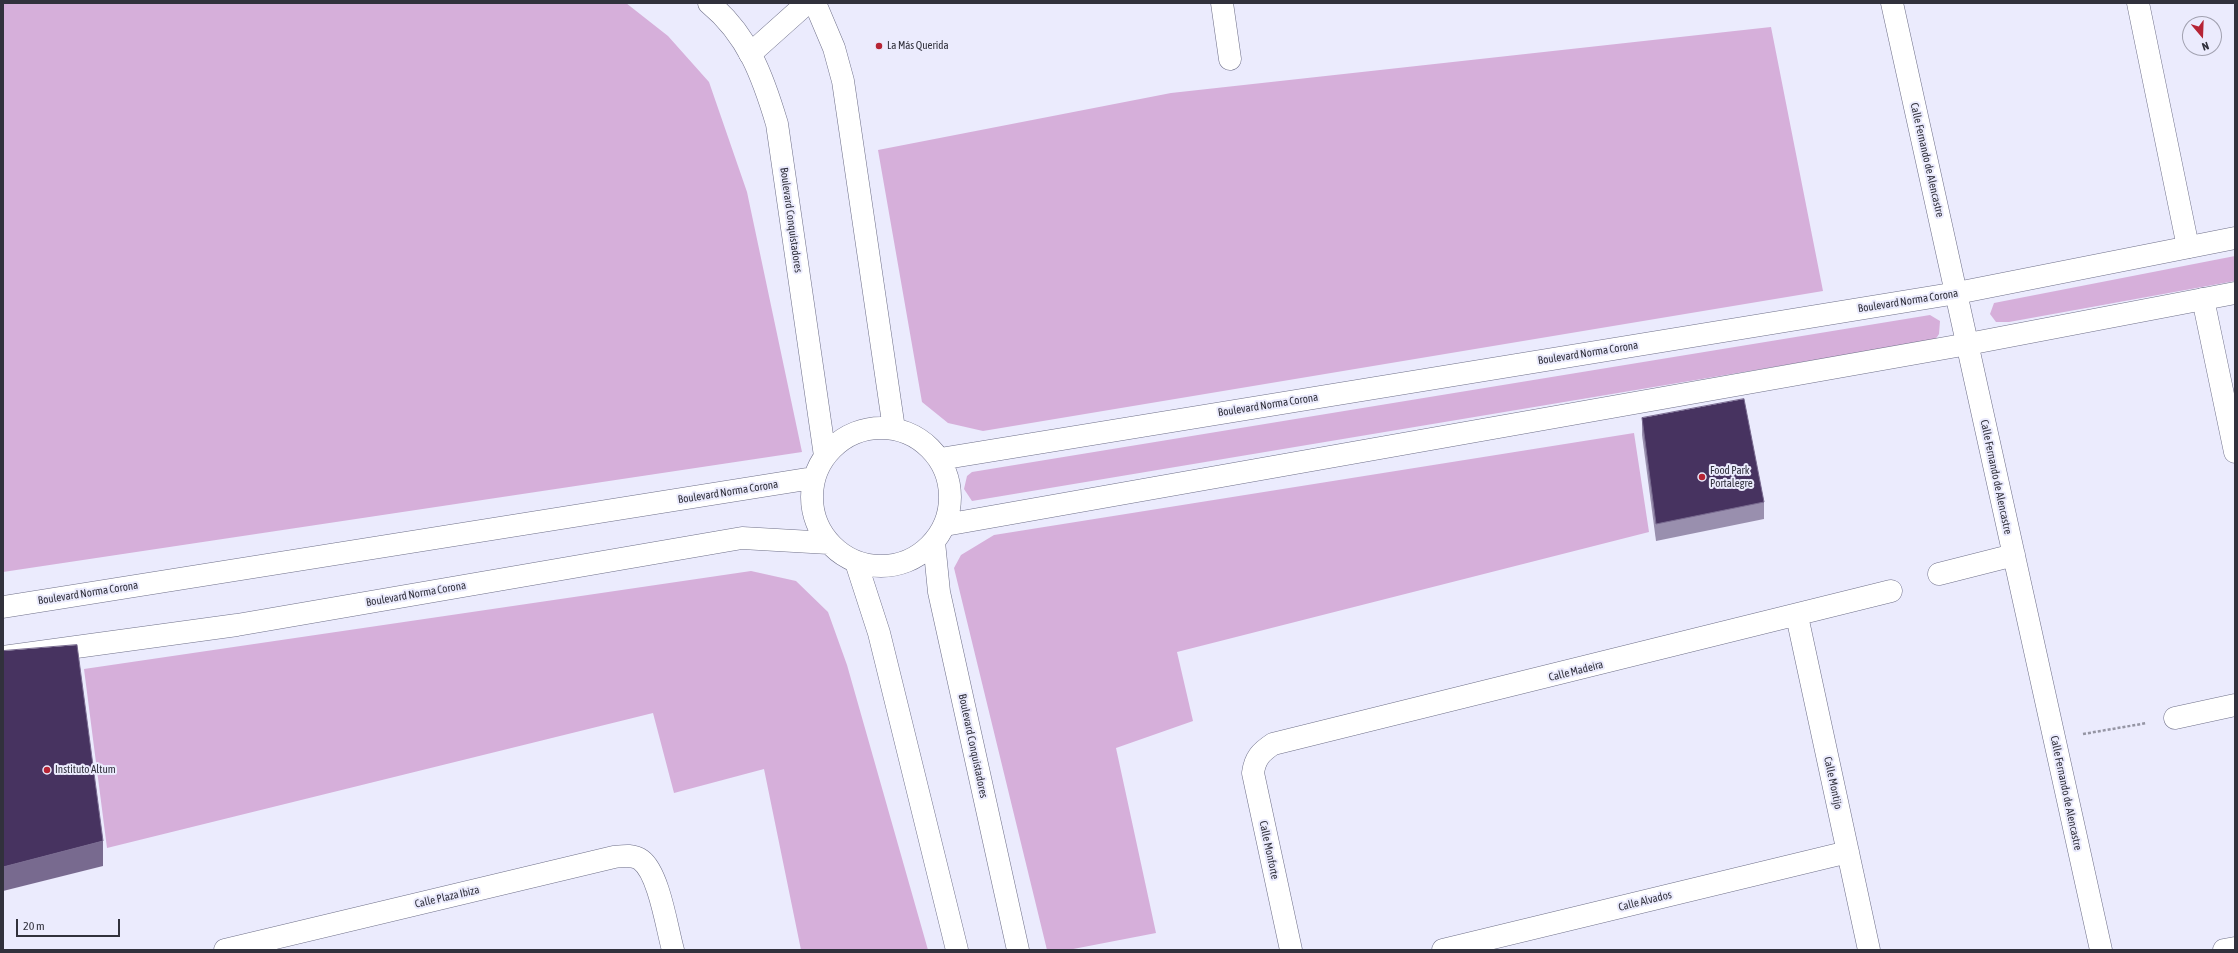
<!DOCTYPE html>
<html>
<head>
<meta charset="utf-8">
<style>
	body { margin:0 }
	#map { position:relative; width:2238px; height:953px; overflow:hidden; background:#ebebfd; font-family:"Asap Condensed",sans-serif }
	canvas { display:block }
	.frame { position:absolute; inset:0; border:4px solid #31313c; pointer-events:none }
	.north { position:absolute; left:2182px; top:16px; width:40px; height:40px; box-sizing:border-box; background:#ebebfd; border:1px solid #a1a1b0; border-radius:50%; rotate:161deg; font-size:11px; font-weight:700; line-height:16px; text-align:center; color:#31313c }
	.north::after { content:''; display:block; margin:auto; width:14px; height:18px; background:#b62435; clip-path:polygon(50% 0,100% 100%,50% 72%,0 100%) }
	.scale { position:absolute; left:16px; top:919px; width:104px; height:18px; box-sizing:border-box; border:2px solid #31313c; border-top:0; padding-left:5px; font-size:12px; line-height:14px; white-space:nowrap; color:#31313c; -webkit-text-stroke:3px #ebebfd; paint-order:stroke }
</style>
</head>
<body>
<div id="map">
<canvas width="2238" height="953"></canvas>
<div class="frame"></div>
<div class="north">N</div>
<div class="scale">20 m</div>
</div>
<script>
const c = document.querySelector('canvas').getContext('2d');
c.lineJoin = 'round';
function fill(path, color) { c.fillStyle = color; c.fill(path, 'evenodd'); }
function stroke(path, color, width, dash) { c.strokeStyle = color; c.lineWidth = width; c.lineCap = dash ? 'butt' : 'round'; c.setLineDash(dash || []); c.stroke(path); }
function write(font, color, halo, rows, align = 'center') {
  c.font = font + ' "Asap Condensed",sans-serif'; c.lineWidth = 4; c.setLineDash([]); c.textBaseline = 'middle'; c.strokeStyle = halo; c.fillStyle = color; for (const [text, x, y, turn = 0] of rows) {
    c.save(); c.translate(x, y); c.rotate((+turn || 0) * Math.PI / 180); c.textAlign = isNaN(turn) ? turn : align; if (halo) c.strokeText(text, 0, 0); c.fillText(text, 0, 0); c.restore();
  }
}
const green = new Path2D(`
	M 3,3 L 626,3 L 668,36 L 709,82 L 747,192 L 802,452 L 3,572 Z
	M 1771,27 L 1823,291 L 983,431 L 948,423 L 922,402 L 878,150 L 1171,93 Z
	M 2235,256 L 2235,281 L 2009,322 L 1996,322 L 1990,314 L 1994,303 Z
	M 1930,315 L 1940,321 L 1939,334 L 1935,340 L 972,501 L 964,489 L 967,476 L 972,472 Z
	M 1634,433 L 1649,532 L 1177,652 L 1193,721 L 1116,748 L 1156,933 L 1068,950 L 1047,950 L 954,568 L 961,555 L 994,535 Z
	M 751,571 L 796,581 L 828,612 L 847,665 L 928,950 L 801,950 L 764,769 L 674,793 L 653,713 L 107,848 L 84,669 Z`);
const path = new Path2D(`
	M 2083,734 L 2147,723`);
const minor = new Path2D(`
	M 1222,3 L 1230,59
	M 1892,3 L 2101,950
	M 2138,3 L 2188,247
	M 750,54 L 807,3
	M 2203,299 L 2235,452
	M 1939,574 L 2014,555
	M 1797,616 L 1869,950
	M 2175,718 L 2235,705
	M 225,950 L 614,857 C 623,856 633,854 641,860 C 659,873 667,929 673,950
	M 1291,950 L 1253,773 C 1255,758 1261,752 1273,744 L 1891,591
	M 1443,950 L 1848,852
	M 2224,950 L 2235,948`);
const tertiary = new Path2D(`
	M 709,3 C 748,35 763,77 777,124 L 825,456
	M 815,3 L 834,48 L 843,81 L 894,429
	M812 497a69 69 0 1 1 138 0a69 69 0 1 1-138 0Z
	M 940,459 L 1957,293 L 2235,238
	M 945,525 L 1968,344 L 2235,293
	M 934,542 L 939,592 L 1018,950
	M 856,562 L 879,633 L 957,950
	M 3,607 L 813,478
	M 3,657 L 237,625 L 742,538 L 829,543`);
const wall = new Path2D(`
	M 1642,418 L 1764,502 L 1764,519 L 1656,541 L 1642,435 Z`);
const shadedWall = new Path2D(`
	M 103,841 L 103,866 L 3,891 L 3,867 Z`);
const building = new Path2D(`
	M 1744,399 L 1764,502 L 1656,524 L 1642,418 Z
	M 77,645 L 103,841 L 3,867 L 3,651 Z`);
const markers = [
	[879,46,4,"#b62435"],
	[1702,477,4,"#b62435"],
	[47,770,4,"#b62435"]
];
const poiNames = [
	["La Más Querida",887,46],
	["Food Park",1710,471],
	["Portalegre",1710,484],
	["Instituto Altum",55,770]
];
const streetNames = [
	["Calle Fernando de Alencastre",1927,160,77],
	["Boulevard Conquistadores",791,220,82],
	["Boulevard Norma Corona",1908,301,-9],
	["Boulevard Norma Corona",1588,353,-9],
	["Boulevard Norma Corona",1268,405,-9],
	["Calle Fernando de Alencastre",1996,477,78],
	["Boulevard Norma Corona",728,492,-9],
	["Boulevard Norma Corona",88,593,-9],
	["Boulevard Norma Corona",416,594,-10],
	["Calle Madeira",1576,671,-14],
	["Boulevard Conquistadores",973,746,78],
	["Calle Montijo",1833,783,78],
	["Calle Fernando de Alencastre",2066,793,78],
	["Calle Monforte",1269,850,78],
	["Calle Plaza Ibiza",447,897,-13],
	["Calle Alvados",1645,901,-14]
];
fill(green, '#d6afda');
stroke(minor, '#6f7089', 23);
stroke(tertiary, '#6f7089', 23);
stroke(path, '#9595a4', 2.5, [3, 2]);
stroke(minor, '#fff', 22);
stroke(tertiary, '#fff', 22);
fill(wall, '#998fae');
fill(shadedWall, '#786a8f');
fill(building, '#473360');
stroke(building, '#786a8f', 1);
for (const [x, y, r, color] of markers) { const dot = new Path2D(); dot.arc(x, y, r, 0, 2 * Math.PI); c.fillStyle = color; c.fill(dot); stroke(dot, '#ebebfd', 1.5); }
write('11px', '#31313c', '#ebebfd', poiNames, 'left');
write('11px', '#31313c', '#ebebfd', streetNames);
</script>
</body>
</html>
